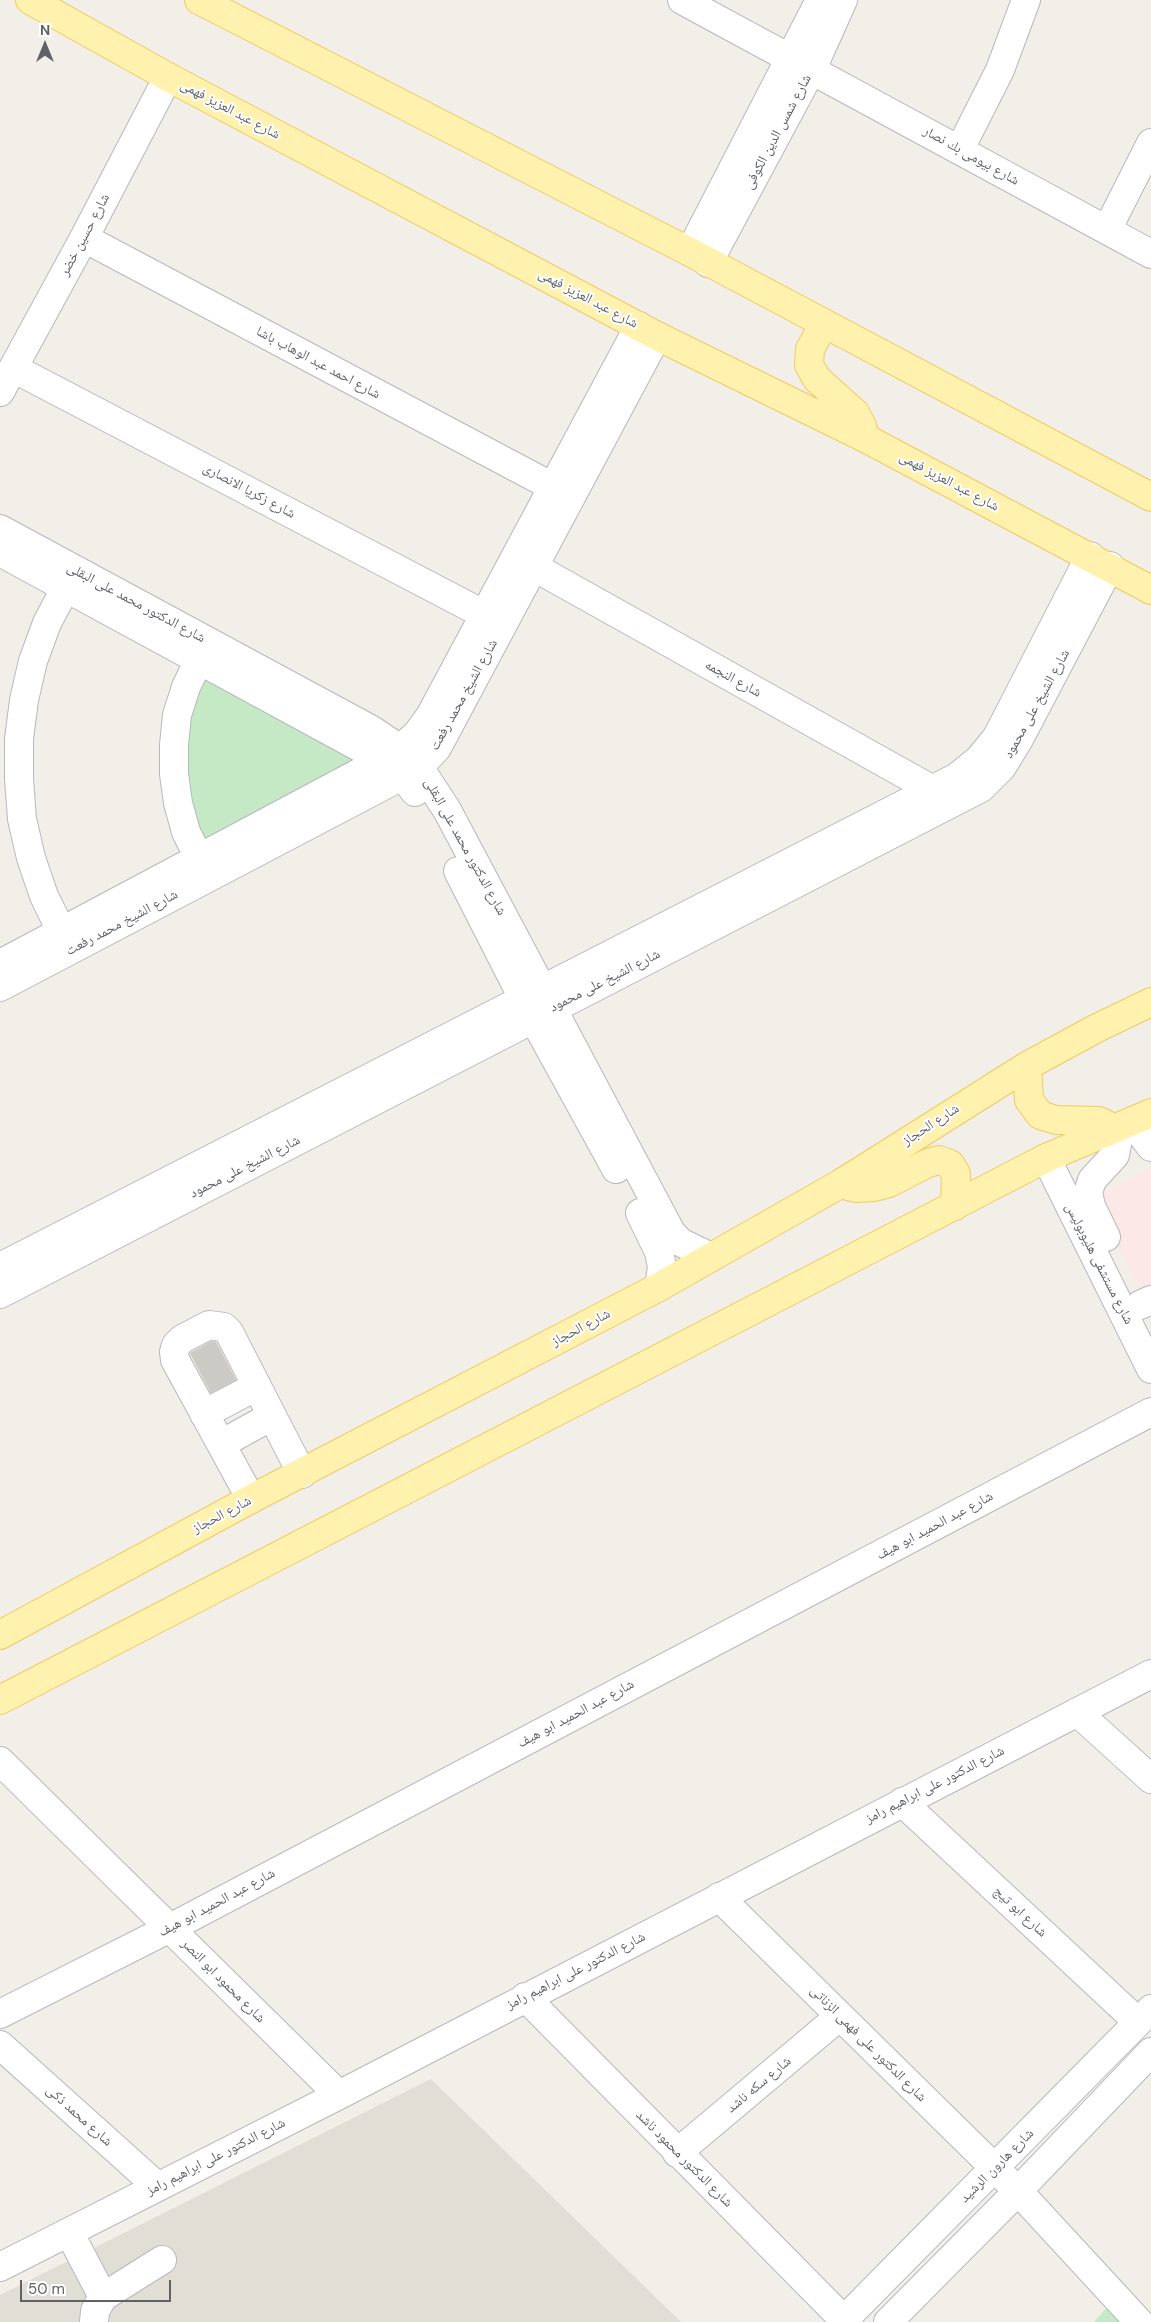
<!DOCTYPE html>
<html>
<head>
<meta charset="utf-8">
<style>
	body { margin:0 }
	#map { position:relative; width:1151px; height:2322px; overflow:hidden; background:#f1efe8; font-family:"DM Sans",sans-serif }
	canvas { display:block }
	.north { position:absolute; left:20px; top:20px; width:50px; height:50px; -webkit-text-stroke:4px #fff; paint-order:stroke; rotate:0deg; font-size:14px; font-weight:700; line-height:20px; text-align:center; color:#5f6368 }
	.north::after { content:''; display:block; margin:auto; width:18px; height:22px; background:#5f6368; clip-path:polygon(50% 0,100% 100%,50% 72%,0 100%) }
	.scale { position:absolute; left:20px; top:2280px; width:151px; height:22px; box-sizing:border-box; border:2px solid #5f6368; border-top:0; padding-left:6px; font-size:15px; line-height:18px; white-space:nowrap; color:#5f6368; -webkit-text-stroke:4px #fff; paint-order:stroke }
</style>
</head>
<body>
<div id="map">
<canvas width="1151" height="2322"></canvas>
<div class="north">N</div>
<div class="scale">50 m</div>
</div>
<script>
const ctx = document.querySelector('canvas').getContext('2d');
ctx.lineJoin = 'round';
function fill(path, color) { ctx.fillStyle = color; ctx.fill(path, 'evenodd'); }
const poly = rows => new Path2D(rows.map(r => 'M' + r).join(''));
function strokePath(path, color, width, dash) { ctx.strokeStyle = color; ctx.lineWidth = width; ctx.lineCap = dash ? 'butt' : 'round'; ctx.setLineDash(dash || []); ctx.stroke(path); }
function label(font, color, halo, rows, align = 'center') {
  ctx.font = font + ' "DM Sans","Noto Naskh Arabic",sans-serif'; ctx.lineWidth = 4; ctx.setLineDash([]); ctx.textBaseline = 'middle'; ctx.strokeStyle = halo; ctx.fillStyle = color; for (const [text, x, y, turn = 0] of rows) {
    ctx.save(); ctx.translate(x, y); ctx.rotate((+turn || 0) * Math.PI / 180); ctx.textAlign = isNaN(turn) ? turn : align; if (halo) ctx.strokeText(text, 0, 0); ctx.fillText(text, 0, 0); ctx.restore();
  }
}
fill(poly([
	[431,2079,681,2322,0,2322,0,2295]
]), '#e1ded6');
fill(poly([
	[1151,1168,1151,1311,1094,1198]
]), '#fce8e6');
fill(poly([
	[197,660,383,760,198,859,178,803],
	[1116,2297,1146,2322,1094,2322]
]), '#c5e8c5');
const building = poly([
	[212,1341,216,1342,236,1380,211,1393,190,1353,212,1341]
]);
fill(building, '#cccac5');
strokePath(building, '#d6d1c6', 1);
const minor = poly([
	[682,0,1151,254],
	[960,149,1000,70,1026,0],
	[1107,230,1151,143],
	[84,238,553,487],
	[690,252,820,0],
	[708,263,812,69,843,0],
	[13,368,485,615],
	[0,392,84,238,168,77],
	[0,529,372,730,400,749,419,767,447,810,671,1232,680,1242,711,1257],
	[0,552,383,760,403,776,415,792],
	[534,567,933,790],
	[206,645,186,687,177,715,174,745,174,774,178,803,186,832,207,874],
	[458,871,533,1018,616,1169],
	[69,947,44,896,31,858,22,819,19,779,19,739,24,700,33,661,47,623,74,572],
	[0,964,383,760,400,749,417,734,430,716,639,326],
	[0,987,419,767,437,748,657,336],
	[1132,1122,1151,1147],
	[1046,1158,1151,1369],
	[640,1213,659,1252,662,1267,659,1287],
	[1106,1237,1091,1206,1088,1193,1092,1180,1115,1155,1118,1139,1115,1129],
	[0,1267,957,777,979,759,997,737,1090,556],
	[0,1294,981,788,1002,767,1018,741,1110,566],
	[1140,1305,1151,1300],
	[204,1414,257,1386],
	[221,1444,272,1416],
	[251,1499,175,1360,174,1352,176,1345,182,1339,209,1325,224,1327,229,1332,302,1474],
	[1077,1712,1151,1779],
	[0,1761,339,2095],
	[902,1802,1138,2022],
	[719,1897,1018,2191,1139,2322],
	[525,1997,844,2320],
	[0,2014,170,1928,1151,1412],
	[0,2045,158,2187],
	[677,2153,840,2016],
	[69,2232,103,2297],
	[0,2267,339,2095,1151,1674],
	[94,2322,95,2311,103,2297,162,2260],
	[842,2322,1151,2009],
	[888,2322,1018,2191,1151,2052]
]);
const major = poly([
	[30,0,168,77,657,336,865,438,1151,590],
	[199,0,690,252,1151,497],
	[824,324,810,349,809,365,817,379,855,413,862,426,865,438],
	[1027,1066,1029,1100,1040,1115,1056,1120,1099,1121,1115,1129],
	[840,1184,856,1188,874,1187,889,1183,928,1163,939,1160,950,1164,956,1174,955,1206],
	[0,1635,251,1499,659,1287,840,1184,1027,1066,1097,1028,1151,1002],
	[0,1700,1046,1158,1151,1113]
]);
strokePath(minor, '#b5b8bc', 30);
strokePath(major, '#f2c960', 30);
strokePath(minor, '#fff', 28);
strokePath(major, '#fff2af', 28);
label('14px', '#5f6368', '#fff', [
	["شارع عبد العزيز فهمى",230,110,28],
	["شارع شمس الدين الكوفى",778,132,-62],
	["شارع بيومى بك نصار",971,156,29],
	["شارع حسين خضر",85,235,-62],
	["شارع عبد العزيز فهمى",588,299,28],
	["شارع احمد عبد الوهاب باشا",318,363,28],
	["شارع عبد العزيز فهمى",949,482,28],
	["شارع زكريا الانصارى",249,491,28],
	["شارع الدكتور محمد على البقلى",136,603,28],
	["شارع النجمه",733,679,29],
	["شارع الشيخ محمد رفعت",464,695,-61],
	["شارع الشيخ على محمود",1037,704,-61],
	["شارع الدكتور محمد على البقلى",465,847,61],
	["شارع الشيخ محمد رفعت",122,923,-28],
	["شارع الشيخ على محمود",605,981,-27],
	["شارع الحجاز",931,1125,-33],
	["شارع الشيخ على محمود",245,1167,-27],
	["شارع مستشفى هليوبوليس",1099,1264,63],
	["شارع الحجاز",581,1328,-28],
	["شارع الحجاز",222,1515,-28],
	["شارع عبد الحميد ابو هيف",935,1526,-28],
	["شارع عبد الحميد ابو هيف",576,1714,-28],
	["شارع الدكتور على ابراهيم رامز",935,1785,-27],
	["شارع عبد الحميد ابو هيف",217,1903,-28],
	["شارع ابو تيج",1020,1912,43],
	["شارع الدكتور على ابراهيم رامز",576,1971,-27],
	["شارع محمود ابو النصر",223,1981,45],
	["شارع الدكتور على فهمى الزناتى",868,2044,45],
	["شارع سكه ناشد",759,2085,-40],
	["شارع محمد ذكى",79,2116,42],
	["شارع الدكتور على ابراهيم رامز",216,2157,-27],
	["شارع الدكتور محمود ناشد",684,2159,45],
	["شارع هارون الرشيد",997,2166,-45]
]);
</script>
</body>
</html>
